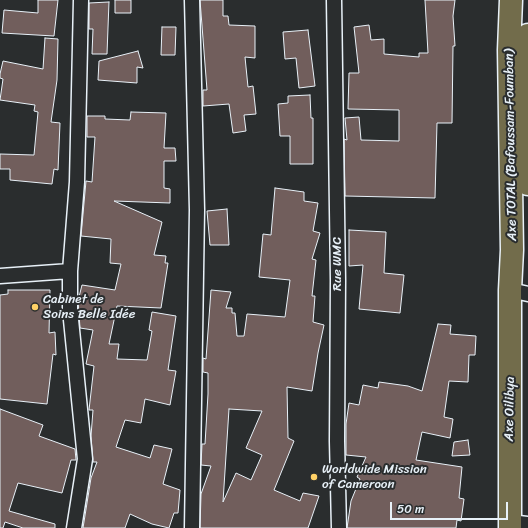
<!DOCTYPE html>
<html>
<head>
<meta charset="utf-8">
<style>
	body { margin:0 }
	#map { position:relative; width:528px; height:528px; overflow:hidden; background:#2a2d2e; font-family:Sriracha,sans-serif }
	canvas { display:block }
	.scale { position:absolute; left:390px; top:502px; width:118px; height:18px; box-sizing:border-box; border:2px solid #e8f1f8; border-top:0; padding-left:5px; font-size:12px; line-height:14px; white-space:nowrap; color:#e8f1f8; -webkit-text-stroke:3px #2a2d2e; paint-order:stroke }
</style>
</head>
<body>
<div id="map">
<canvas width="528" height="528"></canvas>
<div class="scale">50 m</div>
</div>
<script>
const ctx = document.querySelector('canvas').getContext('2d');
ctx.lineJoin = 'round';
function fill(path, color) { ctx.fillStyle = color; ctx.fill(path, 'evenodd'); }
const poly = rows => new Path2D(rows.map(r => 'M' + r).join(''));
function strokePath(path, color, width, dash) { ctx.strokeStyle = color; ctx.lineWidth = width; ctx.lineCap = dash ? 'butt' : 'round'; ctx.setLineDash(dash || []); ctx.stroke(path); }
function label(font, color, halo, rows, align = 'center') {
  ctx.font = font + ' Sriracha,sans-serif'; ctx.lineWidth = 4; ctx.setLineDash([]); ctx.textBaseline = 'middle'; ctx.strokeStyle = halo; ctx.fillStyle = color; for (const [text, x, y, turn = 0] of rows) {
    ctx.save(); ctx.translate(x, y); ctx.rotate((+turn || 0) * Math.PI / 180); ctx.textAlign = isNaN(turn) ? turn : align; if (halo) ctx.strokeText(text, 0, 0); ctx.fillText(text, 0, 0); ctx.restore();
  }
}
const building = poly([
	[38,0,58,0,54,36,2,33,4,10,38,13,38,0],
	[115,0,131,0,131,13,115,13,115,0],
	[200,0,223,0,223,16,228,16,229,25,255,26,255,58,245,57,248,87,253,86,256,114,244,115,246,131,233,133,229,104,203,106,203,90,207,90,200,0],
	[425,0,455,0,453,16,455,46,453,46,452,123,437,123,435,198,345,196,344,139,347,140,345,118,359,117,361,140,399,141,399,110,348,109,349,73,359,73,354,27,369,25,371,40,384,39,384,54,419,57,419,53,428,53,425,0],
	[109,2,107,54,92,54,93,29,89,29,89,3,109,2],
	[162,27,176,27,175,55,161,55,162,27],
	[308,30,315,86,299,88,296,58,285,59,283,32,308,30],
	[45,38,58,39,57,80,51,122,60,123,58,170,54,169,52,184,10,180,10,169,0,169,0,154,34,155,38,112,34,111,35,105,0,100,3,79,0,78,0,74,3,61,43,69,45,38],
	[138,51,143,68,137,67,137,83,98,80,99,61,138,51],
	[310,95,311,118,313,118,313,164,290,164,290,136,280,136,278,104,288,103,288,96,310,95],
	[131,112,166,113,164,148,175,148,176,161,164,161,164,188,170,189,170,203,114,201,162,222,154,255,166,256,165,263,168,263,161,308,117,306,109,344,119,344,117,359,147,360,152,331,149,330,152,312,176,316,168,370,176,371,170,405,145,399,141,423,125,420,116,447,150,458,154,445,172,449,163,484,180,490,178,513,174,513,169,528,152,524,130,514,125,528,83,528,91,478,97,462,93,462,91,436,93,410,89,410,94,366,86,364,93,330,80,328,78,301,82,285,115,290,121,264,110,263,111,239,81,236,86,181,92,182,95,137,87,137,87,116,105,116,105,119,130,120,131,112],
	[275,188,304,192,304,201,318,203,313,231,320,233,312,259,316,260,312,296,315,296,313,322,324,325,318,353,312,391,287,387,288,438,294,441,274,490,300,501,303,493,319,496,308,528,200,528,201,494,211,466,201,465,202,444,205,444,208,394,208,373,203,372,203,358,206,359,211,290,231,292,226,308,232,308,232,313,235,313,237,336,244,336,247,314,285,317,290,280,259,277,263,234,271,235,275,188],
	[229,409,262,411,246,448,262,455,251,480,236,473,223,502,229,409],
	[227,209,229,245,210,245,207,211,227,209],
	[349,230,386,232,384,273,404,275,400,313,359,309,363,265,349,266,349,230],
	[8,290,50,290,49,333,55,332,56,355,53,354,47,404,0,399,0,295,8,294,8,290],
	[438,324,451,325,450,334,476,336,475,355,469,355,468,382,449,381,444,417,453,419,450,438,422,432,416,460,462,467,459,498,464,499,461,521,457,520,456,528,347,528,351,501,360,479,357,477,366,457,346,455,346,424,349,403,359,405,363,385,378,388,379,382,408,386,422,391,438,324],
	[0,409,43,425,39,436,75,449,76,460,71,460,62,493,18,483,9,511,55,524,55,528,23,528,5,522,3,528,0,528,0,409],
	[468,440,470,455,452,456,454,442,468,440]
]);
fill(building, '#715e5c');
strokePath(building, '#e8f1f8', 1);
const minor = poly([
	[334,0,338,280,337,441,339,528],
	[0,276,70,271],
	[510,290,528,294],
	[510,522,528,524],
	[74,528,85,459,70,310,70,271,77,182,81,0],
	[192,528,197,210,192,0]
]);
const trunk = poly([
	[528,35,528,184],
	[510,528,510,290,512,250,509,50,511,0]
]);
strokePath(minor, '#e8f1f8', 17);
strokePath(trunk, '#e8f1f8', 25);
strokePath(minor, '#2a2d2e', 14);
strokePath(trunk, '#726c4b', 22);
for (const [x, y, r, color] of [
	[35,307,4,"#ffd166"],
	[314,477,4,"#ffd166"]
]) { const dot = new Path2D(); dot.arc(x, y, r, 0, 2 * Math.PI); ctx.fillStyle = color; ctx.fill(dot); strokePath(dot, '#2a2d2e', 1.5); }
label('13px', '#e8f1f8', '#2a2d2e', [
	["Axe TOTAL (Bafoussam-Foumban)",511,145,-91],
	["Rue WMC",338,264,-90],
	["Axe Oilibya",510,409,-89]
]);
label('13px', '#e8f1f8', '#2a2d2e', [
	["Cabinet de",43,300],
	["Soins Belle Idée",43,315],
	["Worldwide Mission",322,470],
	["of Cameroon",322,485]
], 'left');
</script>
</body>
</html>
